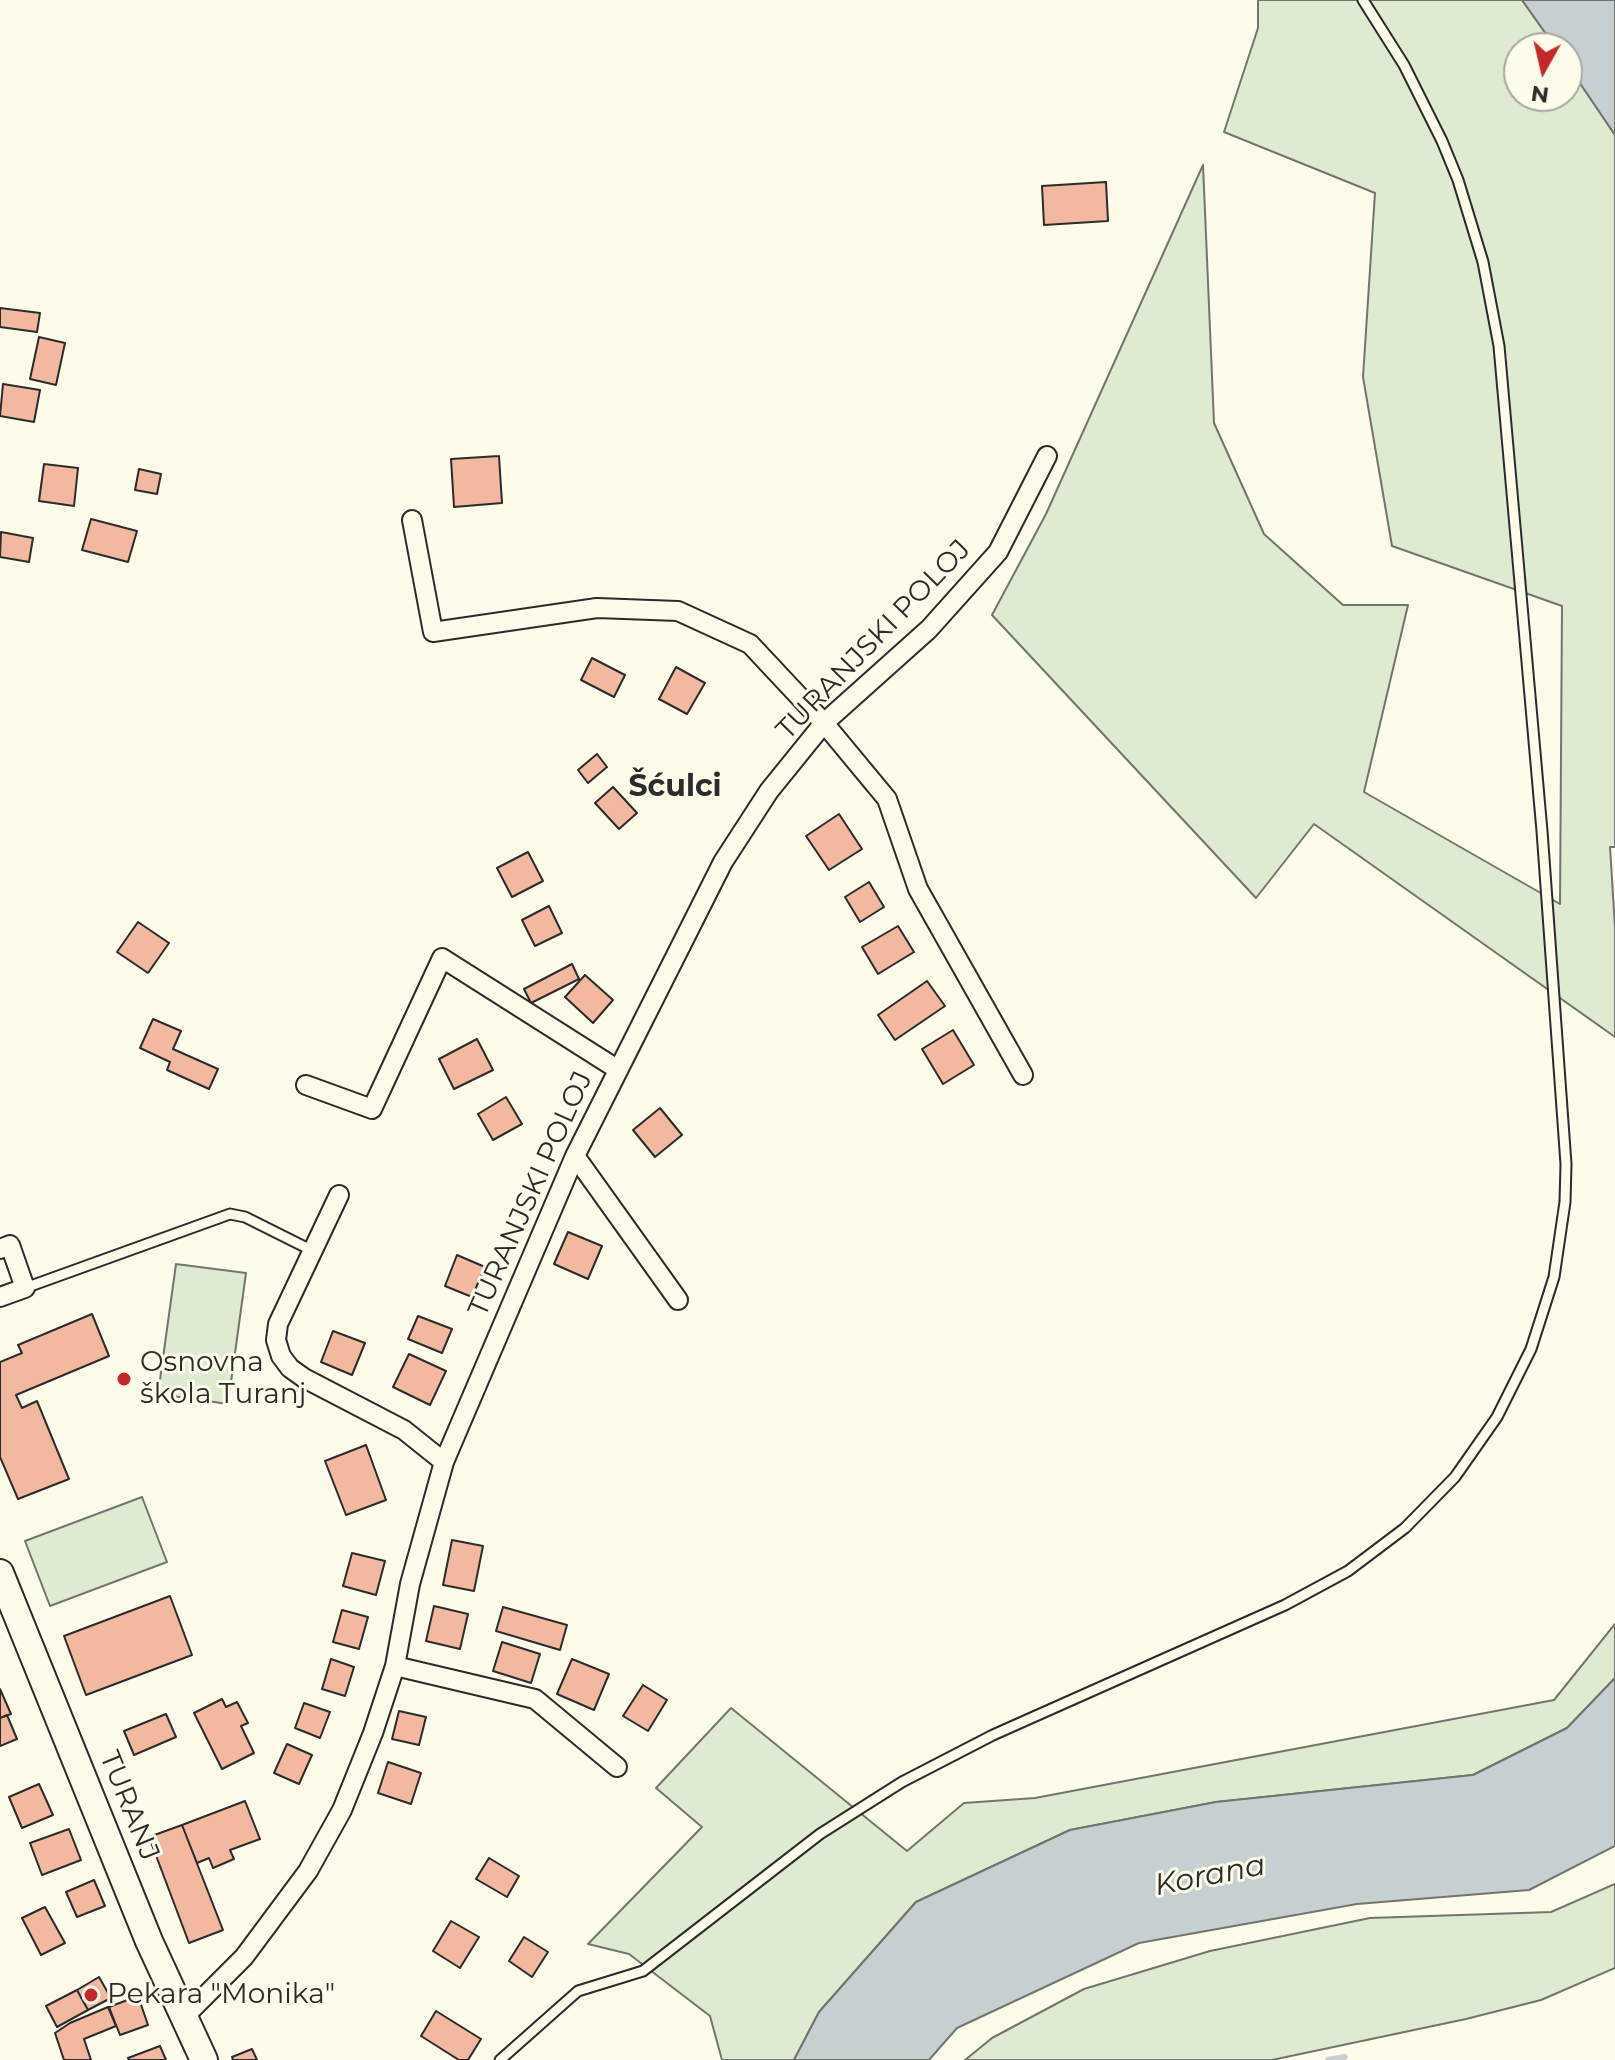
<!DOCTYPE html>
<html>
<head>
<meta charset="utf-8">
<style>
	body { margin:0 }
	#map { position:relative; width:1615px; height:2060px; overflow:hidden; background:#fdfbea; font-family:Montserrat,sans-serif }
	canvas { display:block }
	.north { position:absolute; left:1503px; top:32px; width:80px; height:80px; box-sizing:border-box; background:#fdfbea; border:2px solid #a9a89e; border-radius:50%; rotate:188deg; font-size:22px; font-weight:700; line-height:32px; text-align:center; color:#2b2b2b }
	.north::after { content:''; display:block; margin:auto; width:28px; height:36px; background:#c62828; clip-path:polygon(50% 0,100% 100%,50% 72%,0 100%) }
</style>
</head>
<body>
<div id="map">
<canvas width="1615" height="2060"></canvas>
<div class="north">N</div>
</div>
<script>
const ctx = document.querySelector('canvas').getContext('2d');
ctx.lineJoin = 'round';
function fill(path, color) { ctx.fillStyle = color; ctx.fill(path, 'evenodd'); }
const poly = rows => new Path2D(rows.map(r => 'M' + r).join(''));
function strokePath(path, color, width, dash) { ctx.strokeStyle = color; ctx.lineWidth = width; ctx.lineCap = dash ? 'butt' : 'round'; ctx.setLineDash(dash || []); ctx.stroke(path); }
function label(font, color, halo, rows, align = 'center') {
  ctx.font = font + ' Montserrat,sans-serif'; ctx.lineWidth = 6; ctx.setLineDash([]); ctx.textBaseline = 'middle'; ctx.strokeStyle = halo; ctx.fillStyle = color; for (const [text, x, y, turn = 0] of rows) {
    ctx.save(); ctx.translate(x, y); ctx.rotate((+turn || 0) * Math.PI / 180); ctx.textAlign = isNaN(turn) ? turn : align; if (halo) ctx.strokeText(text, 0, 0); ctx.fillText(text, 0, 0); ctx.restore();
  }
}
const green = poly([
	[1258,0,1522,0,1556,48,1519,48,1519,96,1567,96,1567,64,1615,135,1615,847,1610,847,1615,927,1615,1037,1314,824,1256,898,992,615,1046,514,1203,165,1214,423,1264,534,1343,605,1408,605,1364,792,1560,904,1562,606,1392,546,1363,377,1375,193,1224,132,1258,28,1258,0],
	[176,1264,246,1273,228,1404,158,1394,176,1264],
	[142,1497,167,1562,50,1606,25,1541,142,1497],
	[1615,1624,1615,1678,1567,1728,1473,1775,1216,1802,1070,1830,916,1902,819,2012,794,2060,722,2060,710,2016,629,1954,588,1944,702,1827,656,1788,731,1708,907,1851,964,1803,1035,1798,1554,1700,1615,1624],
	[1615,1884,1615,1968,1541,2000,1466,2019,1272,2060,965,2060,992,2038,1084,1989,1210,1951,1370,1918,1551,1912,1615,1884]
]);
fill(green, '#deebd1');
strokePath(green, '#74746e', 2);
const water = poly([
	[1522,0,1615,0,1615,135,1567,64,1567,48,1556,48,1522,0],
	[1615,1678,1615,1846,1529,1890,1357,1904,1139,1943,957,2028,929,2060,794,2060,819,2012,916,1902,1070,1830,1216,1802,1473,1775,1567,1728,1615,1678]
]);
fill(water, '#c7d0d0');
strokePath(water, '#74746e', 2);
strokePath(poly([
	[1328,2060,1345,2057]
]), '#c7d0d0', 6);
const building = poly([
	[1106,182,1108,221,1044,225,1042,186,1106,182],
	[0,308,40,313,37,332,0,327,0,308],
	[39,337,65,343,56,385,30,379,39,337],
	[3,384,40,390,34,422,0,416,3,384],
	[499,456,502,503,454,507,451,459,499,456],
	[44,464,78,468,74,506,39,501,44,464],
	[139,469,161,474,157,494,135,490,139,469],
	[91,519,137,531,128,562,82,550,91,519],
	[1,532,33,538,29,562,0,557,1,532],
	[592,658,625,675,614,697,581,680,592,658],
	[676,667,705,683,687,714,659,699,676,667],
	[597,754,607,767,588,783,578,770,597,754],
	[613,787,637,813,619,829,595,803,613,787],
	[839,814,862,849,829,870,806,836,839,814],
	[528,852,543,881,512,897,497,868,528,852],
	[869,882,884,907,860,922,845,897,869,882],
	[549,906,562,933,535,946,522,920,549,906],
	[138,922,169,943,148,973,117,952,138,922],
	[898,926,914,952,878,974,862,947,898,926],
	[572,964,579,979,531,1003,524,989,572,964],
	[585,975,613,1000,593,1023,565,997,585,975],
	[927,981,945,1006,895,1040,878,1015,927,981],
	[153,1019,181,1031,173,1049,218,1069,209,1089,167,1070,170,1062,140,1048,153,1019],
	[953,1030,974,1065,943,1084,922,1049,953,1030],
	[477,1039,493,1070,454,1089,439,1059,477,1039],
	[506,1097,522,1124,493,1140,478,1114,506,1097],
	[660,1108,682,1135,655,1157,633,1130,660,1108],
	[568,1232,602,1246,588,1279,554,1264,568,1232],
	[457,1255,485,1267,472,1297,445,1286,457,1255],
	[92,1314,109,1356,16,1395,22,1408,37,1401,69,1479,18,1499,0,1457,0,1362,22,1353,18,1345,92,1314],
	[418,1316,452,1329,442,1353,408,1339,418,1316],
	[333,1331,365,1343,352,1375,321,1362,333,1331],
	[409,1354,446,1371,430,1405,393,1387,409,1354],
	[366,1445,386,1500,346,1515,325,1461,366,1445],
	[452,1540,483,1546,474,1591,443,1585,452,1540],
	[352,1553,385,1561,376,1595,343,1586,352,1553],
	[170,1596,192,1655,86,1695,64,1636,170,1596],
	[434,1606,468,1614,460,1649,426,1641,434,1606],
	[503,1607,567,1625,560,1650,496,1631,503,1607],
	[342,1610,368,1617,359,1649,333,1642,342,1610],
	[502,1642,540,1654,531,1683,493,1671,502,1642],
	[331,1659,354,1667,345,1696,322,1689,331,1659],
	[572,1659,609,1674,594,1710,557,1694,572,1659],
	[643,1685,667,1700,648,1731,623,1716,643,1685],
	[0,1689,11,1714,0,1718,0,1689],
	[222,1699,226,1707,237,1702,248,1723,241,1726,254,1753,222,1769,194,1713,222,1699],
	[304,1703,330,1712,320,1738,295,1728,304,1703],
	[399,1711,426,1717,419,1745,392,1739,399,1711],
	[166,1714,176,1737,134,1755,124,1731,166,1714],
	[7,1715,17,1739,0,1746,0,1718,7,1715],
	[287,1744,312,1755,299,1784,274,1773,287,1744],
	[388,1762,421,1773,411,1804,378,1793,388,1762],
	[39,1784,53,1815,22,1828,9,1797,39,1784],
	[245,1801,260,1839,230,1850,234,1859,213,1868,209,1858,197,1863,182,1825,245,1801],
	[182,1825,223,1930,189,1943,149,1837,182,1825],
	[69,1829,81,1860,42,1875,30,1843,69,1829],
	[489,1858,519,1876,507,1897,476,1879,489,1858],
	[94,1880,105,1906,77,1917,66,1892,94,1880],
	[45,1907,65,1943,41,1955,22,1918,45,1907],
	[451,1921,479,1937,460,1968,433,1951,451,1921],
	[524,1937,548,1952,532,1977,509,1961,524,1937],
	[99,1977,111,1998,88,2010,77,1990,99,1977],
	[77,1990,88,2010,57,2027,46,2006,77,1990],
	[138,1996,148,2025,120,2035,109,2007,138,1996],
	[108,2007,116,2026,84,2039,91,2060,64,2060,55,2033,70,2023,108,2007],
	[436,2011,481,2039,468,2060,459,2060,421,2036,436,2011],
	[160,2046,166,2060,129,2060,128,2058,160,2046],
	[252,2049,257,2060,233,2060,232,2057,252,2049]
]);
fill(building, '#f2b8a0');
strokePath(building, '#2b2b2b', 2);
const service = poly([
	[25,1288,230,1214,245,1217,311,1250],
	[500,2060,578,1991,643,1971,820,1834,902,1782,993,1735,1285,1605,1348,1571,1405,1528,1455,1477,1497,1417,1531,1349,1554,1277,1565,1202,1566,1164,1542,831,1499,346,1483,262,1458,180,1442,141,1404,65,1363,0]
]);
const minor = poly([
	[412,520,433,632,597,608,678,611,750,644,824,723,887,799,918,889,1023,1075],
	[306,1085,372,1109,442,958,617,1069],
	[575,1156,678,1300],
	[339,1195,278,1324,276,1340,281,1356,290,1368,304,1378,404,1430,444,1462],
	[0,1249,10,1245,25,1288,0,1297],
	[395,1666,535,1699,617,1767],
	[184,2017,244,1957,308,1871,342,1810,373,1733,395,1666,410,1584,444,1462,575,1156,723,862,769,791,824,723,929,629,998,552,1047,456]
]);
const secondary = poly([
	[0,1573,149,1941,204,2060]
]);
strokePath(service, '#2b2b2b', 13);
strokePath(minor, '#2b2b2b', 22);
strokePath(secondary, '#2b2b2b', 30);
strokePath(service, '#fdfbea', 9);
strokePath(minor, '#fdfbea', 18);
strokePath(secondary, '#fdfbea', 26);
for (const [x, y, r, color] of [
	[124,1379,8,"#c62828"],
	[91,1995,8,"#c62828"]
]) { const dot = new Path2D(); dot.arc(x, y, r, 0, 2 * Math.PI); ctx.fillStyle = color; ctx.fill(dot); strokePath(dot, '#fdfbea', 3); }
label('28px', '#2b2b2b', '#fdfbea', [
	["TURANJSKI POLOJ",874,640,-46],
	["TURANJSKI POLOJ",531,1194,-66],
	["TURANJ",129,1806,68]
]);
label('28px', '#2b2b2b', '#fdfbea', [
	["Osnovna",140,1363],
	["škola Turanj",140,1395],
	["Pekara \"Monika\"",107,1995]
], 'left');
label('bold 30px', '#2b2b2b', '#fdfbea', [
	["Šćulci",675,787]
]);
label('italic 30px', '#2b2b2b', '#fdfbea', [
	["Korana",1210,1876,-11]
]);
</script>
</body>
</html>
